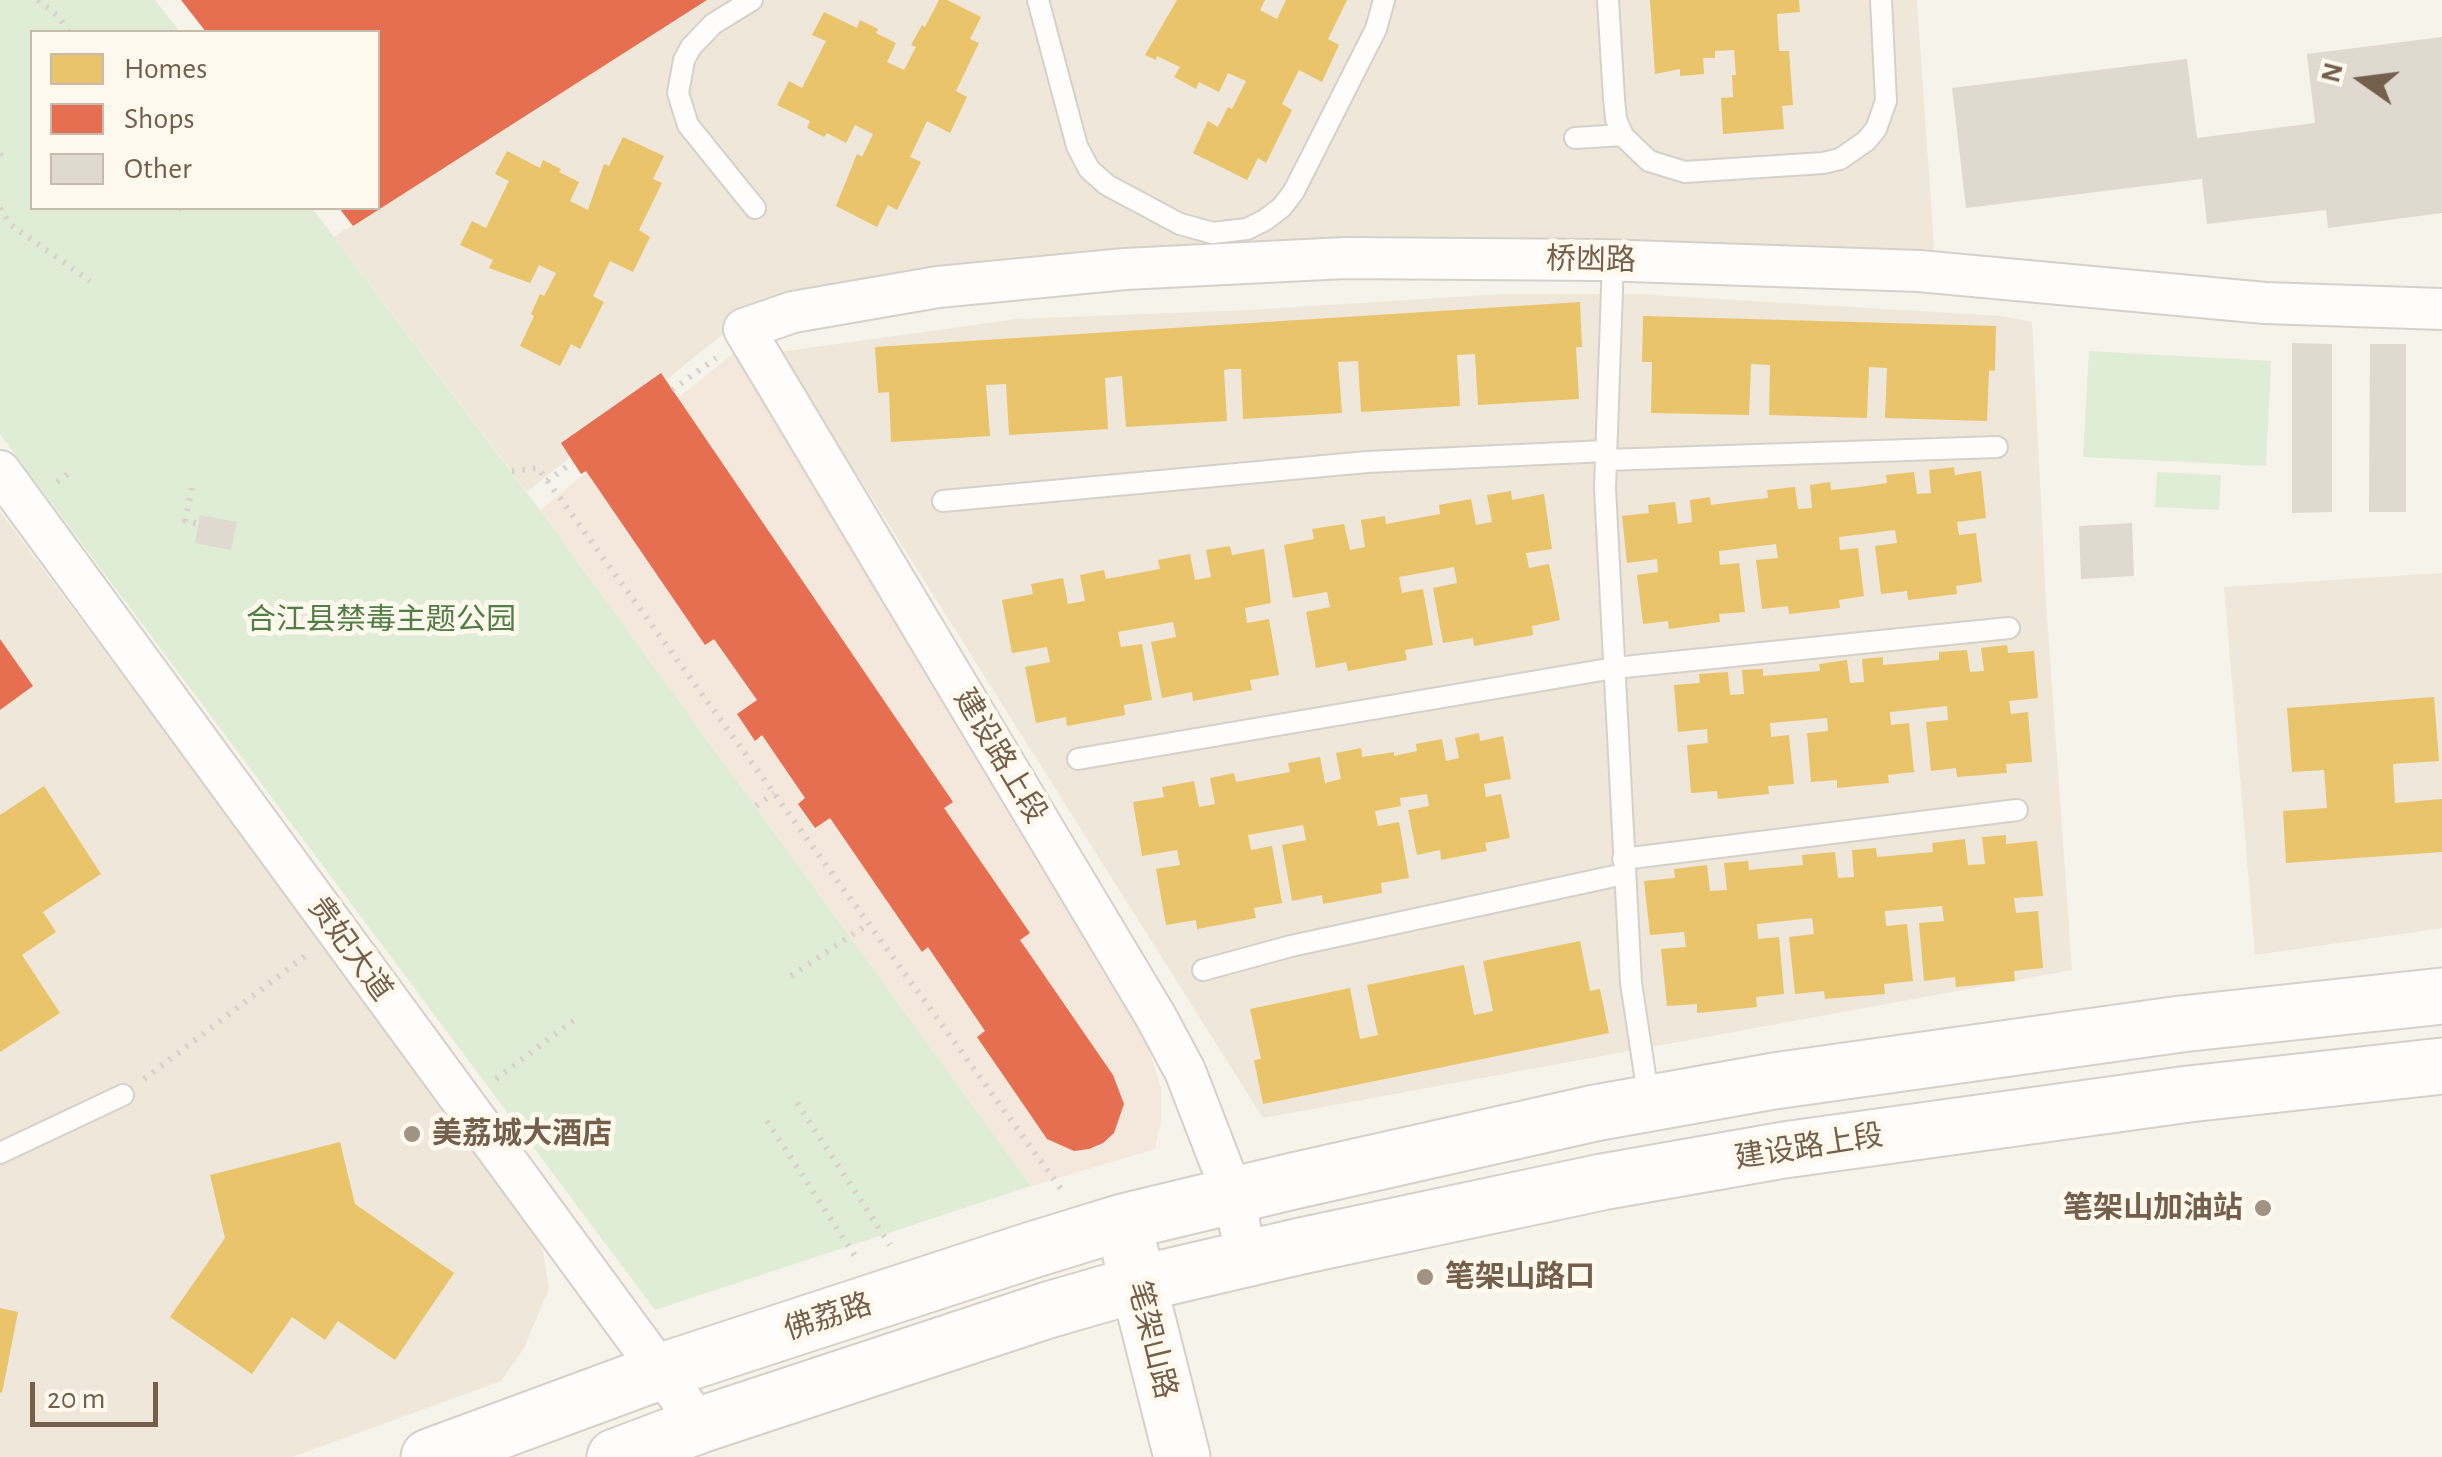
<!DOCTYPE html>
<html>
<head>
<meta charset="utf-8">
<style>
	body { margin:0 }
	#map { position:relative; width:2442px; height:1457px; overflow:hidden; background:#f6f3eb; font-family:"Alegreya Sans",sans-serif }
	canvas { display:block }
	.legend { position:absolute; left:30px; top:30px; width:350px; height:180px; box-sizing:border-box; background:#fef9ec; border:2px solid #c6bbac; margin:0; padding:12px 18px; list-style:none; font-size:30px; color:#735f4c }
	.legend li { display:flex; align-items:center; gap:20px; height:50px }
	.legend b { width:50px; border:2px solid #c6bbac }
	.north { position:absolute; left:2312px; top:30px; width:100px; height:100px; -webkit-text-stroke:8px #fef9ec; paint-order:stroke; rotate:284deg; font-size:28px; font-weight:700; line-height:40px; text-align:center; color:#735f4c }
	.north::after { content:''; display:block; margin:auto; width:35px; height:45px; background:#735f4c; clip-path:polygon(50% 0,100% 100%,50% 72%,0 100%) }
	.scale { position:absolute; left:30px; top:1382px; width:128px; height:45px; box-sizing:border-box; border:5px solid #735f4c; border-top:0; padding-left:12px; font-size:30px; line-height:35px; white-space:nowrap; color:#735f4c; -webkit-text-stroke:8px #fef9ec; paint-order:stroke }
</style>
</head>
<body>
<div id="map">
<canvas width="2442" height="1457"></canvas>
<ul class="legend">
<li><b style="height:28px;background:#e9c46a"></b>Homes</li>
<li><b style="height:28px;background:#e76f51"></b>Shops</li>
<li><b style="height:28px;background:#e0d9d0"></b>Other</li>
</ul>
<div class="north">N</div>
<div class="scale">20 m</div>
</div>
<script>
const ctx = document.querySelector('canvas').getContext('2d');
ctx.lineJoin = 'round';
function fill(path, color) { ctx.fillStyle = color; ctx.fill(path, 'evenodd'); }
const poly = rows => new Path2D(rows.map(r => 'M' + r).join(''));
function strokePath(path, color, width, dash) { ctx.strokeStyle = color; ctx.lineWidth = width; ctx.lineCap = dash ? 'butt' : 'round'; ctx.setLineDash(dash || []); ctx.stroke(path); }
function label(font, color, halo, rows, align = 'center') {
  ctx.font = font + ' "Alegreya Sans","Noto Sans SC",sans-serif'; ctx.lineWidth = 10; ctx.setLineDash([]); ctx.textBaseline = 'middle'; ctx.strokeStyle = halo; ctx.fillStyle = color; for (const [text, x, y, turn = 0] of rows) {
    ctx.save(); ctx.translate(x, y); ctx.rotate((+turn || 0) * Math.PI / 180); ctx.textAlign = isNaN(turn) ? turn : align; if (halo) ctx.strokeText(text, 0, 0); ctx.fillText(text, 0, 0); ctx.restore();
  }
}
fill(poly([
	[707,0,1917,0,1936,277,1318,272,748,314,527,492,334,237],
	[1503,294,1636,294,2001,316,2032,322,2046,602,2072,970,1263,1118,780,352,1017,319,1249,310],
	[0,511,527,1220,543,1251,549,1289,524,1348,501,1381,292,1457,0,1457],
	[2442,573,2442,928,2255,955,2224,587]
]), '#efe7d9');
fill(poly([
	[735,352,1147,1042,1161,1089,1161,1120,1155,1149,1031,1186,540,510]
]), '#f4e7dc');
fill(poly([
	[0,0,155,0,180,32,32,32,32,208,312,208,540,510,1031,1186,655,1310,0,434],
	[2089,351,2271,361,2266,466,2083,457],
	[2157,472,2221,475,2219,510,2155,507]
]), '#e0edd6');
fill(poly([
	[939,0,947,0,981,17,970,39,979,43,956,91,967,97,950,133,927,121,910,157,921,162,897,210,888,205,877,227,836,206,857,154,862,157,873,134,855,125,846,143,827,133,824,137,807,128,810,121,777,105,789,81,802,88,826,41,812,35,824,12,857,28,860,20,878,29,876,33,896,43,887,62,904,70,916,47,911,45,922,25,925,27],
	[1177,0,1265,0,1260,10,1277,19,1286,0,1347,0,1328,39,1339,45,1322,82,1299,70,1282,104,1292,110,1266,163,1258,158,1247,180,1193,153,1208,121,1218,127,1228,107,1232,109,1246,81,1228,73,1219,92,1199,82,1196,89,1174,77,1180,67,1157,56,1156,60,1145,55],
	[1650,0,1799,0,1800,12,1777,14,1779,51,1789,51,1793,105,1782,106,1784,129,1723,134,1721,98,1733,97,1732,75,1736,75,1734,50,1715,51,1715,58,1703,58,1704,74,1680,76,1680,69,1655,74],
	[623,137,664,156,653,179,662,183,639,230,650,237,633,272,610,261,593,296,604,302,580,349,571,344,560,366,520,346,534,316,531,314,540,294,544,296,556,273,539,265,530,283,489,268,493,260,460,245,472,221,486,228,509,181,495,174,507,151,540,168,543,160,561,169,559,172,579,182,570,201,588,210,604,164,609,166],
	[1580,302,1582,347,1576,347,1579,399,1478,405,1475,354,1457,355,1460,406,1361,412,1358,361,1338,362,1342,413,1243,419,1241,369,1230,369,1224,370,1227,421,1126,427,1122,376,1105,378,1108,429,1009,435,1006,384,986,385,990,436,891,442,889,392,878,393,875,347],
	[1643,316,1996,326,1995,371,1989,370,1987,421,1885,418,1887,368,1869,367,1867,418,1769,415,1770,365,1751,364,1749,415,1651,413,1652,362,1642,362],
	[1954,467,1955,475,1981,471,1986,518,1957,522,1959,535,1976,533,1982,582,1956,586,1957,594,1908,600,1907,591,1881,594,1875,546,1897,543,1895,530,1839,537,1840,550,1858,548,1864,596,1839,600,1840,608,1789,614,1788,606,1762,609,1756,560,1778,558,1776,544,1719,551,1720,565,1739,563,1745,612,1719,614,1720,622,1669,629,1668,621,1643,624,1637,575,1658,572,1657,559,1627,563,1622,516,1649,513,1648,505,1675,502,1678,524,1692,522,1690,500,1710,497,1711,505,1741,501,1768,498,1767,490,1795,487,1798,509,1812,508,1810,485,1830,482,1831,490,1860,487,1887,483,1886,475,1914,472,1917,494,1931,493,1929,470],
	[1511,491,1512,500,1544,494,1552,549,1526,553,1529,568,1549,564,1560,620,1532,626,1533,635,1474,646,1473,638,1443,643,1433,588,1457,583,1454,567,1399,577,1402,593,1423,589,1433,645,1405,650,1407,660,1348,671,1346,662,1316,668,1306,612,1330,607,1327,592,1293,598,1284,545,1314,539,1312,529,1344,524,1350,550,1365,547,1361,520,1385,516,1386,524,1440,514,1439,505,1471,499,1476,525,1492,522,1487,495],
	[1230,546,1232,555,1264,549,1271,603,1245,608,1247,623,1269,619,1279,675,1250,680,1252,690,1193,701,1192,692,1162,698,1151,642,1176,637,1173,622,1118,632,1121,647,1142,644,1152,700,1124,705,1125,715,1067,726,1066,717,1036,723,1025,667,1050,662,1047,647,1012,653,1002,600,1033,594,1031,584,1063,578,1068,604,1085,601,1080,575,1104,570,1106,579,1160,569,1158,560,1190,554,1195,580,1211,577,1206,550],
	[2007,645,2008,653,2034,651,2038,698,2009,701,2011,714,2028,712,2032,762,2006,764,2007,773,1957,777,1956,768,1931,771,1926,722,1948,720,1947,706,1890,712,1891,725,1909,723,1914,772,1888,775,1889,783,1837,788,1837,780,1811,782,1807,733,1828,731,1827,718,1770,723,1771,737,1789,735,1794,784,1768,786,1769,794,1718,799,1717,791,1691,793,1687,745,1708,743,1707,729,1678,732,1674,685,1700,683,1699,674,1728,672,1730,695,1744,694,1742,670,1763,669,1763,676,1820,671,1819,664,1847,660,1850,683,1864,682,1862,659,1883,657,1883,665,1939,660,1939,652,1967,650,1970,672,1984,671,1981,648],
	[2434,697,2439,761,2393,764,2395,803,2442,799,2442,852,2286,863,2283,811,2327,808,2324,770,2292,772,2287,708],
	[1479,733,1480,741,1503,736,1511,779,1484,784,1486,797,1501,794,1510,838,1485,843,1487,851,1441,860,1440,850,1417,855,1408,810,1429,806,1427,794,1400,798,1401,806,1375,811,1378,826,1399,822,1409,878,1381,883,1382,893,1323,904,1322,895,1292,901,1282,845,1306,840,1303,825,1248,835,1251,850,1272,846,1282,903,1254,908,1256,918,1197,929,1196,920,1166,925,1156,869,1180,865,1177,850,1142,856,1133,802,1164,797,1162,787,1194,781,1199,807,1215,804,1210,778,1234,773,1236,782,1290,772,1288,763,1320,757,1325,783,1341,779,1336,753,1361,748,1362,757,1394,752,1394,756,1417,751,1416,744,1442,739,1446,761,1459,758,1455,738],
	[44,786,101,874,43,912,56,932,22,955,60,1013,0,1052,0,815],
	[2006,835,2006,844,2037,841,2043,896,2014,898,2016,913,2038,911,2043,968,2014,971,2015,981,1956,987,1955,977,1924,981,1919,923,1944,921,1942,906,1885,911,1886,926,1907,924,1913,981,1884,984,1885,994,1825,999,1824,991,1795,994,1789,937,1814,934,1812,918,1757,924,1758,939,1779,937,1784,994,1756,997,1757,1007,1697,1013,1697,1004,1667,1006,1661,949,1686,947,1684,932,1650,935,1644,881,1675,878,1674,869,1707,865,1710,891,1727,890,1724,863,1748,861,1749,870,1803,865,1802,855,1835,852,1838,878,1854,877,1852,850,1876,848,1877,857,1933,852,1932,843,1965,839,1968,865,1985,864,1982,837],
	[1580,941,1590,991,1600,989,1609,1033,1263,1104,1254,1060,1261,1059,1250,1009,1350,988,1360,1039,1378,1035,1367,985,1464,965,1474,1015,1493,1011,1483,961],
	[340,1142,355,1204,454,1273,395,1360,338,1321,325,1340,292,1317,252,1374,170,1317,225,1238,210,1175],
	[0,1308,18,1312,2,1393,0,1392]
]), '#e9c46a');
fill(poly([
	[181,0,707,0,353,226,339,208,378,208,378,32,206,32],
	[661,373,953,802,944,808,1030,933,1020,940,1113,1075,1124,1104,1114,1133,1103,1143,1089,1149,1074,1151,1047,1139,977,1037,985,1031,928,947,922,952,830,818,815,828,798,804,805,798,762,735,755,741,737,714,757,700,714,639,705,645,586,471,581,474,561,443],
	[0,639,33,686,0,710]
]), '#e76f51');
fill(poly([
	[2442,37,2442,213,2328,228,2326,210,2207,224,2202,179,1966,208,1952,88,2187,59,2197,138,2315,123,2307,54],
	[2292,343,2332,344,2332,512,2292,513],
	[2370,344,2406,344,2406,512,2369,512],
	[200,515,237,522,231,550,195,543],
	[2132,523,2134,576,2081,579,2079,526]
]), '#e0d9d0');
const service = poly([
	[752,0,713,24,691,47,684,60,678,93,688,125,755,208],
	[1038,0,1077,146,1089,169,1107,185,1180,224,1213,233,1247,229,1265,220,1282,207,1294,191,1376,29,1384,0],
	[1608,0,1614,99,1616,119,1623,136,1649,161,1685,172,1823,163,1840,159,1866,141,1876,129,1886,101,1881,0],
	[1575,138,1623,135],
	[1613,260,1605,488,1631,983,1649,1101],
	[1606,460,1997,447],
	[943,501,1367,462,1606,451],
	[1078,759,1614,668,2009,628],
	[1623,859,2017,810],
	[1203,970,1291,946,1624,874],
	[0,1153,123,1095]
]);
const minor = poly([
	[0,471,700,1425],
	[1247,1258,1233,1195,1185,1071,1156,1017,744,329,793,312,938,287,1125,269,1345,258,1601,260,1919,271,2265,303,2442,309]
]);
const secondary = poly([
	[1130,1251,1182,1457],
	[429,1457,659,1372,1032,1250,1123,1222,1289,1182,1595,1113,1774,1081,2181,1024,2442,996],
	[615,1457,700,1425,1048,1310,1138,1284,1301,1246,1602,1182,1784,1150,2189,1094,2442,1066]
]);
strokePath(service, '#d5d0c9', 24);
strokePath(minor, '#d5d0c9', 44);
strokePath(secondary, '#d6d0c9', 59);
strokePath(poly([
	[38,0,59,17,68,32],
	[0,154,3,158],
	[0,208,11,225,90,281],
	[180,208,182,209],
	[672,390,716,358],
	[512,471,538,468,1061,1189],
	[547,481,573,462],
	[57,482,72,471],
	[192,488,185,521,199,524],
	[756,806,774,793],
	[791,976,868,924],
	[144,1079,305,956],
	[496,1079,575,1019],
	[797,1103,890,1245],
	[767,1121,855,1256]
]), '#d8d1cb', 6, [2.5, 8]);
strokePath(service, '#fefdfc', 20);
strokePath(minor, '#fefdfc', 40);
strokePath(secondary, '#fefdfc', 55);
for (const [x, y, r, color] of [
	[412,1134,10,"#a19384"],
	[2263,1208,10,"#a19384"],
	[1425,1277,10,"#a19384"]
]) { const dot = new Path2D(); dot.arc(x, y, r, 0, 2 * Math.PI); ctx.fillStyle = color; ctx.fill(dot); strokePath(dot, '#fef9ec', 4); }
label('30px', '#735f4c', '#fef9ec', [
	["桥凼路",1591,260,1],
	["建设路上段",1000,756,59],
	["贵妃大道",350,949,54],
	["建设路上段",1809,1147,-9],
	["佛荔路",828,1317,-18],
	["笔架山路",1152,1340,76]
]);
label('30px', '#517d48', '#fef9ec', [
	["合江县禁毒主题公园",381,620]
]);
label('bold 30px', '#735f4c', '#fef9ec', [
	["美荔城大酒店",432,1134],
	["笔架山加油站",2243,1208,"right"],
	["笔架山路口",1445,1277]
], 'left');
</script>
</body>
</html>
